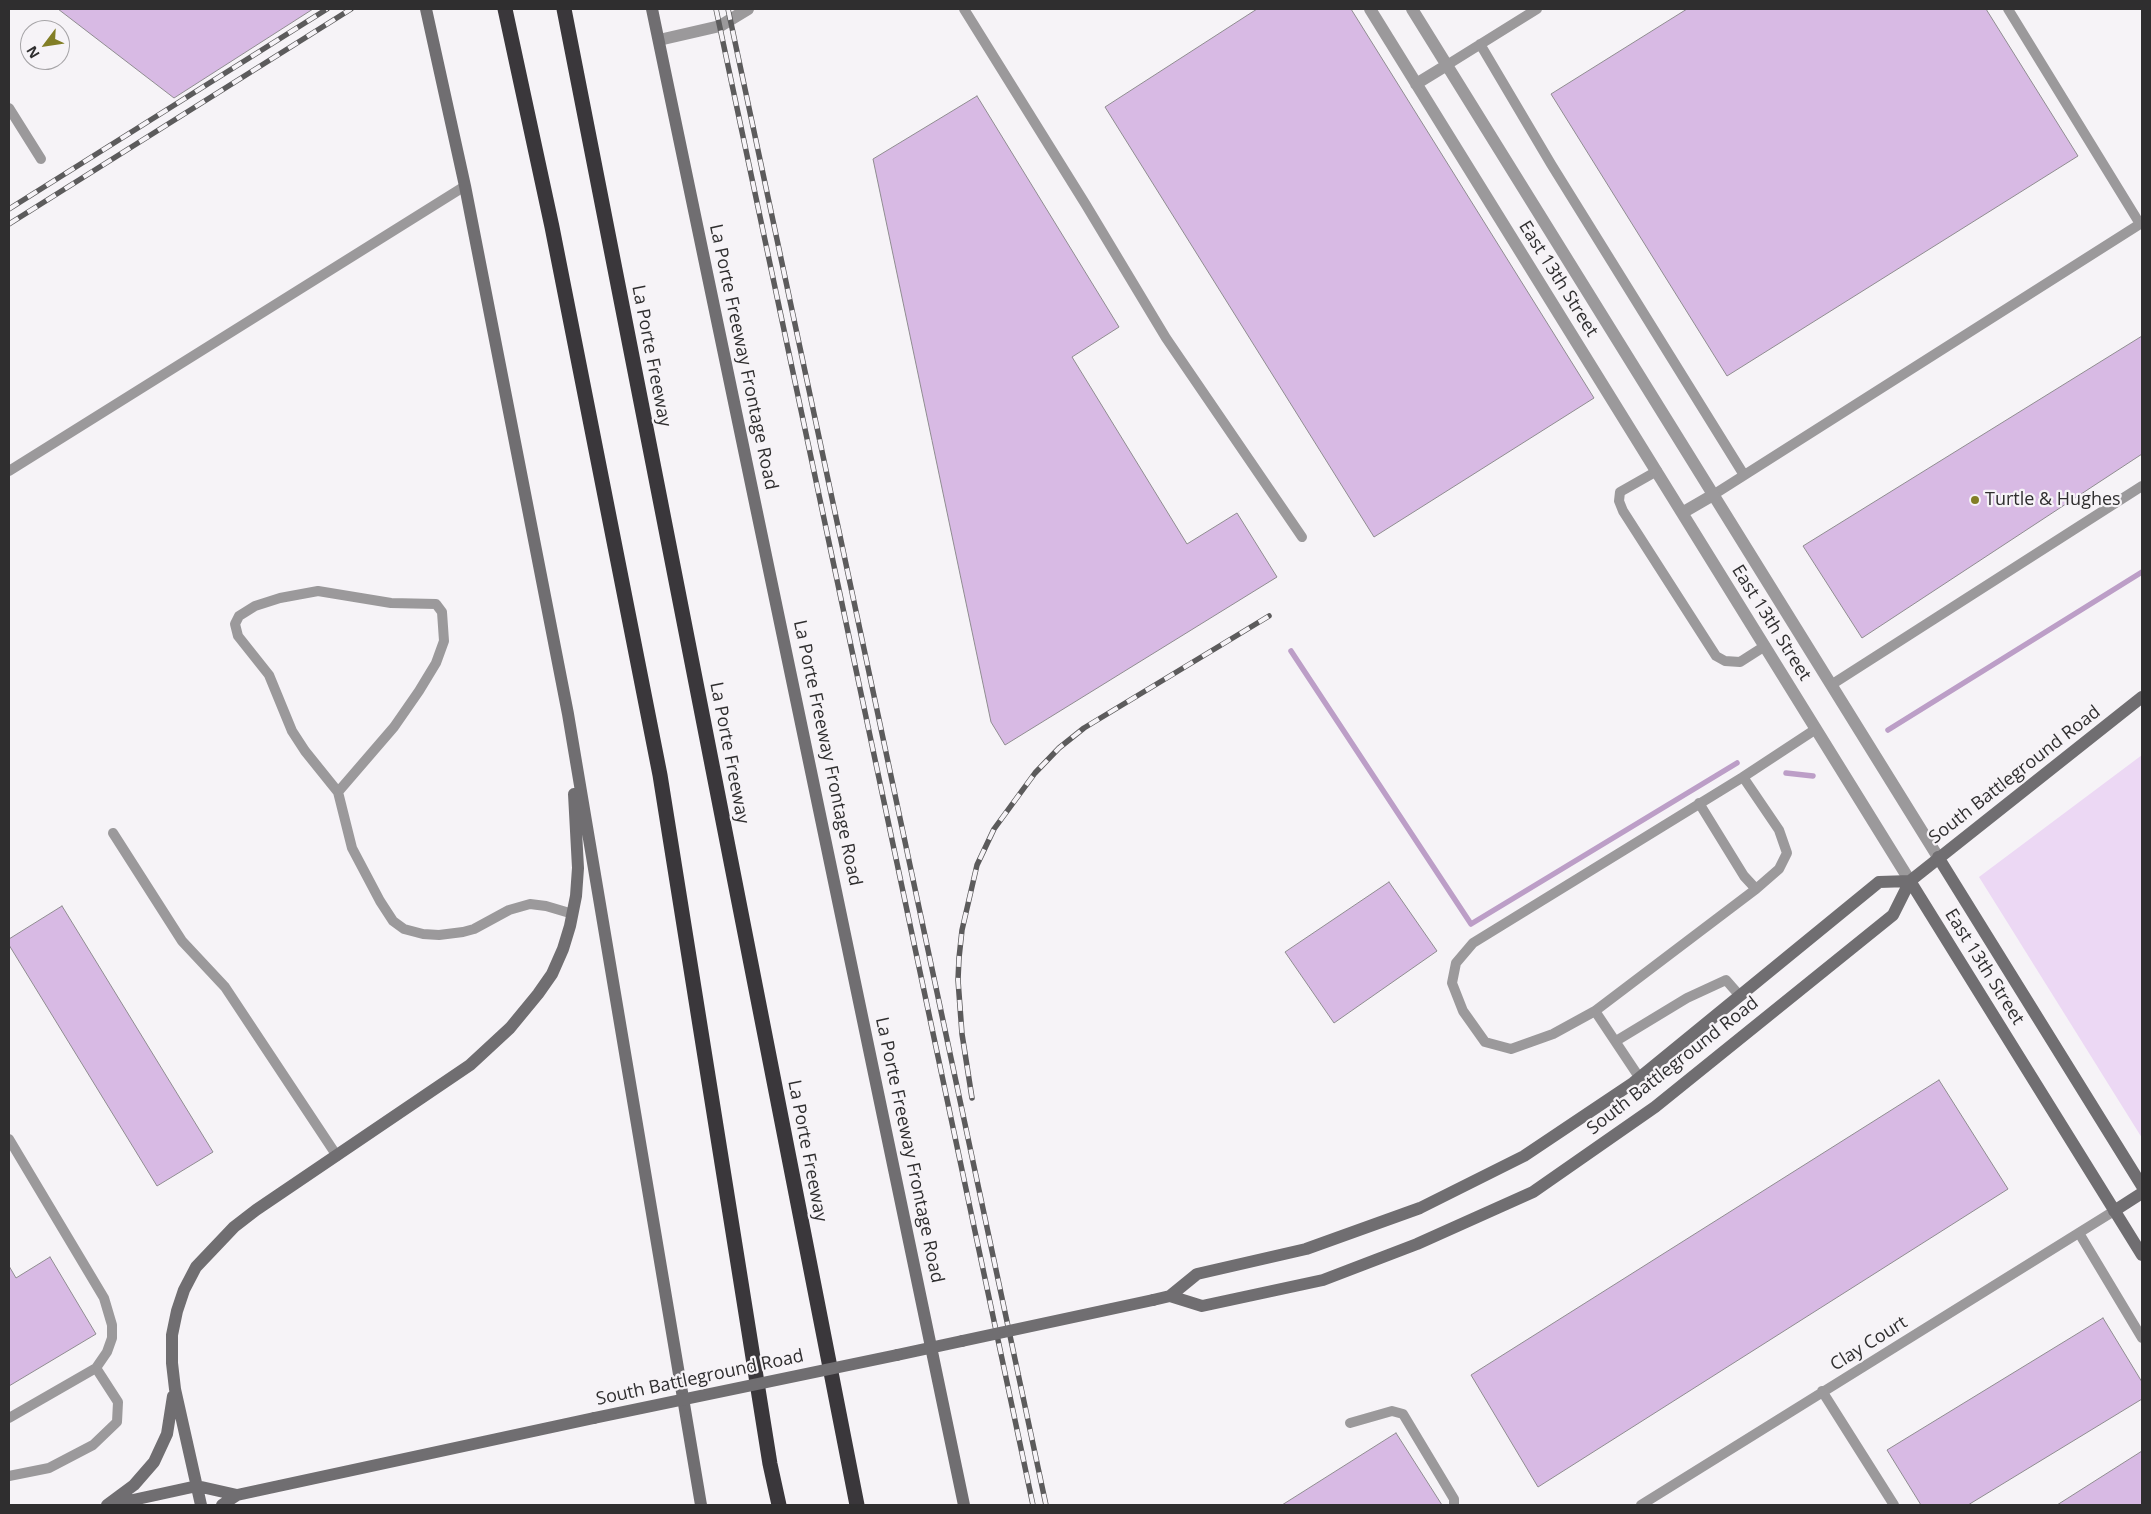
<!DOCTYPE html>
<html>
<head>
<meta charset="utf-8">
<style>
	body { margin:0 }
	#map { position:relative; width:2151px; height:1514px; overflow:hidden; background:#f6f3f7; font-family:"Open Sans",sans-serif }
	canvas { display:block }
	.frame { position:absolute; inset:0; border:10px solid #2f2e2f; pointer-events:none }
	.north { position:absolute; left:20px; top:20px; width:50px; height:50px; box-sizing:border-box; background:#f6f3f7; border:1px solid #a6a4a7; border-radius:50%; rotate:239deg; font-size:14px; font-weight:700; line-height:20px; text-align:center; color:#2f2e2f }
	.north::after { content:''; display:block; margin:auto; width:18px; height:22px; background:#827e26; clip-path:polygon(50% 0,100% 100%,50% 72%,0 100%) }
</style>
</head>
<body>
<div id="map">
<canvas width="2151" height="1514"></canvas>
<div class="frame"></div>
<div class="north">N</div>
</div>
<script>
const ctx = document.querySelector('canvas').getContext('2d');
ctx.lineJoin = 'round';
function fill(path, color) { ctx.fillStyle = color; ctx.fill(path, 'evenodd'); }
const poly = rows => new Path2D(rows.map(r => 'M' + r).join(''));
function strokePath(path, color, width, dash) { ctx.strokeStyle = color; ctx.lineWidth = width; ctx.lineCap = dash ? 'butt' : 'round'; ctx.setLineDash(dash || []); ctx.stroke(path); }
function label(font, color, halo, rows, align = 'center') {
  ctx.font = font + ' "Open Sans",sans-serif'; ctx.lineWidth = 4.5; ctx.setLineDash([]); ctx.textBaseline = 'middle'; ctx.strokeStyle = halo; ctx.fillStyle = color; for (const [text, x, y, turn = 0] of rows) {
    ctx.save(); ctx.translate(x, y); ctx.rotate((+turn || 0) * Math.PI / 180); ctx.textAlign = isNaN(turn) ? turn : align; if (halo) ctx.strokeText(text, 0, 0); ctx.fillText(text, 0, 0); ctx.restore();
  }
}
fill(poly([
	[2142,755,2142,1138,1979,877]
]), '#ecd8f4');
strokePath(poly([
	[1291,651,1471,924,1737,763],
	[1888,730,2142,572],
	[1786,773,1813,776]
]), '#bc9ec7', 5.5);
const building = poly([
	[58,9,313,9,174,98,58,9],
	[1257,9,1351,9,1594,398,1374,537,1105,107,1257,9],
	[1687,9,1986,9,2078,156,1727,376,1551,94,1687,9],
	[977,96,1119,327,1072,357,1187,544,1237,513,1277,577,1005,745,991,722,873,159,977,96],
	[2142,336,2142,454,1862,638,1803,546,2142,336],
	[1389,882,1437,951,1334,1023,1285,952,1389,882],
	[62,906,213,1152,157,1186,9,945,9,939,62,906],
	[1939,1080,2008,1189,1538,1487,1471,1375,1939,1080],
	[50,1257,96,1334,9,1386,9,1266,16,1278,50,1257],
	[2103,1318,2142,1382,2142,1399,1968,1505,1921,1505,1887,1450,2103,1318],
	[1396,1433,1442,1505,1282,1505,1396,1433],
	[2142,1451,2142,1505,2057,1505,2142,1451]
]);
fill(building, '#d8bae4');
strokePath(building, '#8f8c90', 1);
strokePath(poly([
	[964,9,1086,205,1166,338,1302,537],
	[1480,44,1551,164,1744,475],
	[1447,65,1537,9],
	[9,108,41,159],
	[9,471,465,186],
	[1657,471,1620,492,1619,501,1623,511,1716,656,1725,661,1740,662,1765,646],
	[1713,495,2140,224,2008,9],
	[1831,685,2142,486],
	[1743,777,1816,729],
	[338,792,305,751,292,731,269,675,238,636,235,624,239,616,255,606,280,598,318,591,391,603,436,604,442,612,444,641,436,663,419,691,394,727,338,792,352,848,380,901,393,921,404,929,423,934,439,935,463,932,474,929,509,910,530,904,546,906,573,914],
	[1699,803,1744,876,1756,889],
	[113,833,182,941,225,987,337,1156],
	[1595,1011,1553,1034,1511,1049,1485,1042,1463,1011,1452,983,1456,963,1473,943,1743,777,1779,830,1787,853,1779,869,1756,889,1595,1011,1639,1077],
	[1616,1041,1687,998,1726,980,1740,996],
	[9,1139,104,1298,112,1325,112,1338,107,1352,96,1368,9,1418],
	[2079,1233,2142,1338],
	[1822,1391,1894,1505],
	[1350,1423,1392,1411,1403,1414,1454,1499,1454,1505],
	[9,1476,49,1468,93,1445,117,1422,118,1402,96,1368],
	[1641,1505,2114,1211]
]), '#9b999b', 10);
strokePath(poly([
	[1370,9,1910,881],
	[1412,9,1938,857],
	[659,40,720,26,748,9],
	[1416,84,1447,65],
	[1682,513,1713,495]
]), '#9b999b', 12);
strokePath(poly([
	[426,9,465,186,568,714,701,1505],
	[652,9,964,1505],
	[1938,857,2142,1186],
	[1910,881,2142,1255],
	[2114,1211,2142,1193],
	[1170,1296,1202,1306,1323,1280,1417,1244,1533,1192,1655,1107,1893,915,1910,881,2142,697],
	[1153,1300,1170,1296,1197,1274,1306,1249,1420,1208,1524,1156,1633,1083,1879,882,1910,881],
	[897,1355,962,1341],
	[107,1505,134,1485,154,1462,167,1434,173,1396],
	[110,1505,197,1486,237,1495],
	[201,1505,175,1389,172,1363,172,1335,177,1311,184,1290,196,1267,234,1227,256,1210,470,1065,510,1028,538,994,552,974,563,949,570,926,576,896,578,868,574,794],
	[222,1505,237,1495,594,1418]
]), '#706e71', 12);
strokePath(poly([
	[505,9,552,227,660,775,770,1464,779,1505],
	[564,9,857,1505]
]), '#3a373b', 15);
const rail = poly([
	[716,9,1033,1505],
	[728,9,1046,1505],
	[9,209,327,9],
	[9,224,351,9],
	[972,1098,962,1034,958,980,959,958,962,930,977,865,994,829,1035,773,1059,748,1084,728,1269,616]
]);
strokePath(rail, '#5c5b5c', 5.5);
strokePath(rail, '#f6f3f7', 4, [11]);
strokePath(poly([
	[962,1341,1153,1300],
	[594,1418,897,1355]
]), '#706e71', 12);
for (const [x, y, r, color] of [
	[1975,500,5,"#827e26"]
]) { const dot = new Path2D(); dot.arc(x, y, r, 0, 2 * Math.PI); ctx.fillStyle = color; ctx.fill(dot); strokePath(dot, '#f6f3f7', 2); }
label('18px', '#2f2e2f', '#f6f3f7', [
	["East 13th Street",1558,279,58],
	["La Porte Freeway",651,356,79],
	["La Porte Freeway Frontage Road",743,357,78],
	["East 13th Street",1771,623,58],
	["La Porte Freeway",729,753,79],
	["La Porte Freeway Frontage Road",827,753,78],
	["South Battleground Road",2015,775,-38],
	["East 13th Street",1984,967,58],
	["South Battleground Road",1673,1066,-38],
	["La Porte Freeway Frontage Road",909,1150,78],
	["La Porte Freeway",807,1151,79],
	["Clay Court",1869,1344,-32],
	["South Battleground Road",700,1378,-12]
]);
label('18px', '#2f2e2f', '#f6f3f7', [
	["Turtle & Hughes",1985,500]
], 'left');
</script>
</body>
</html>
